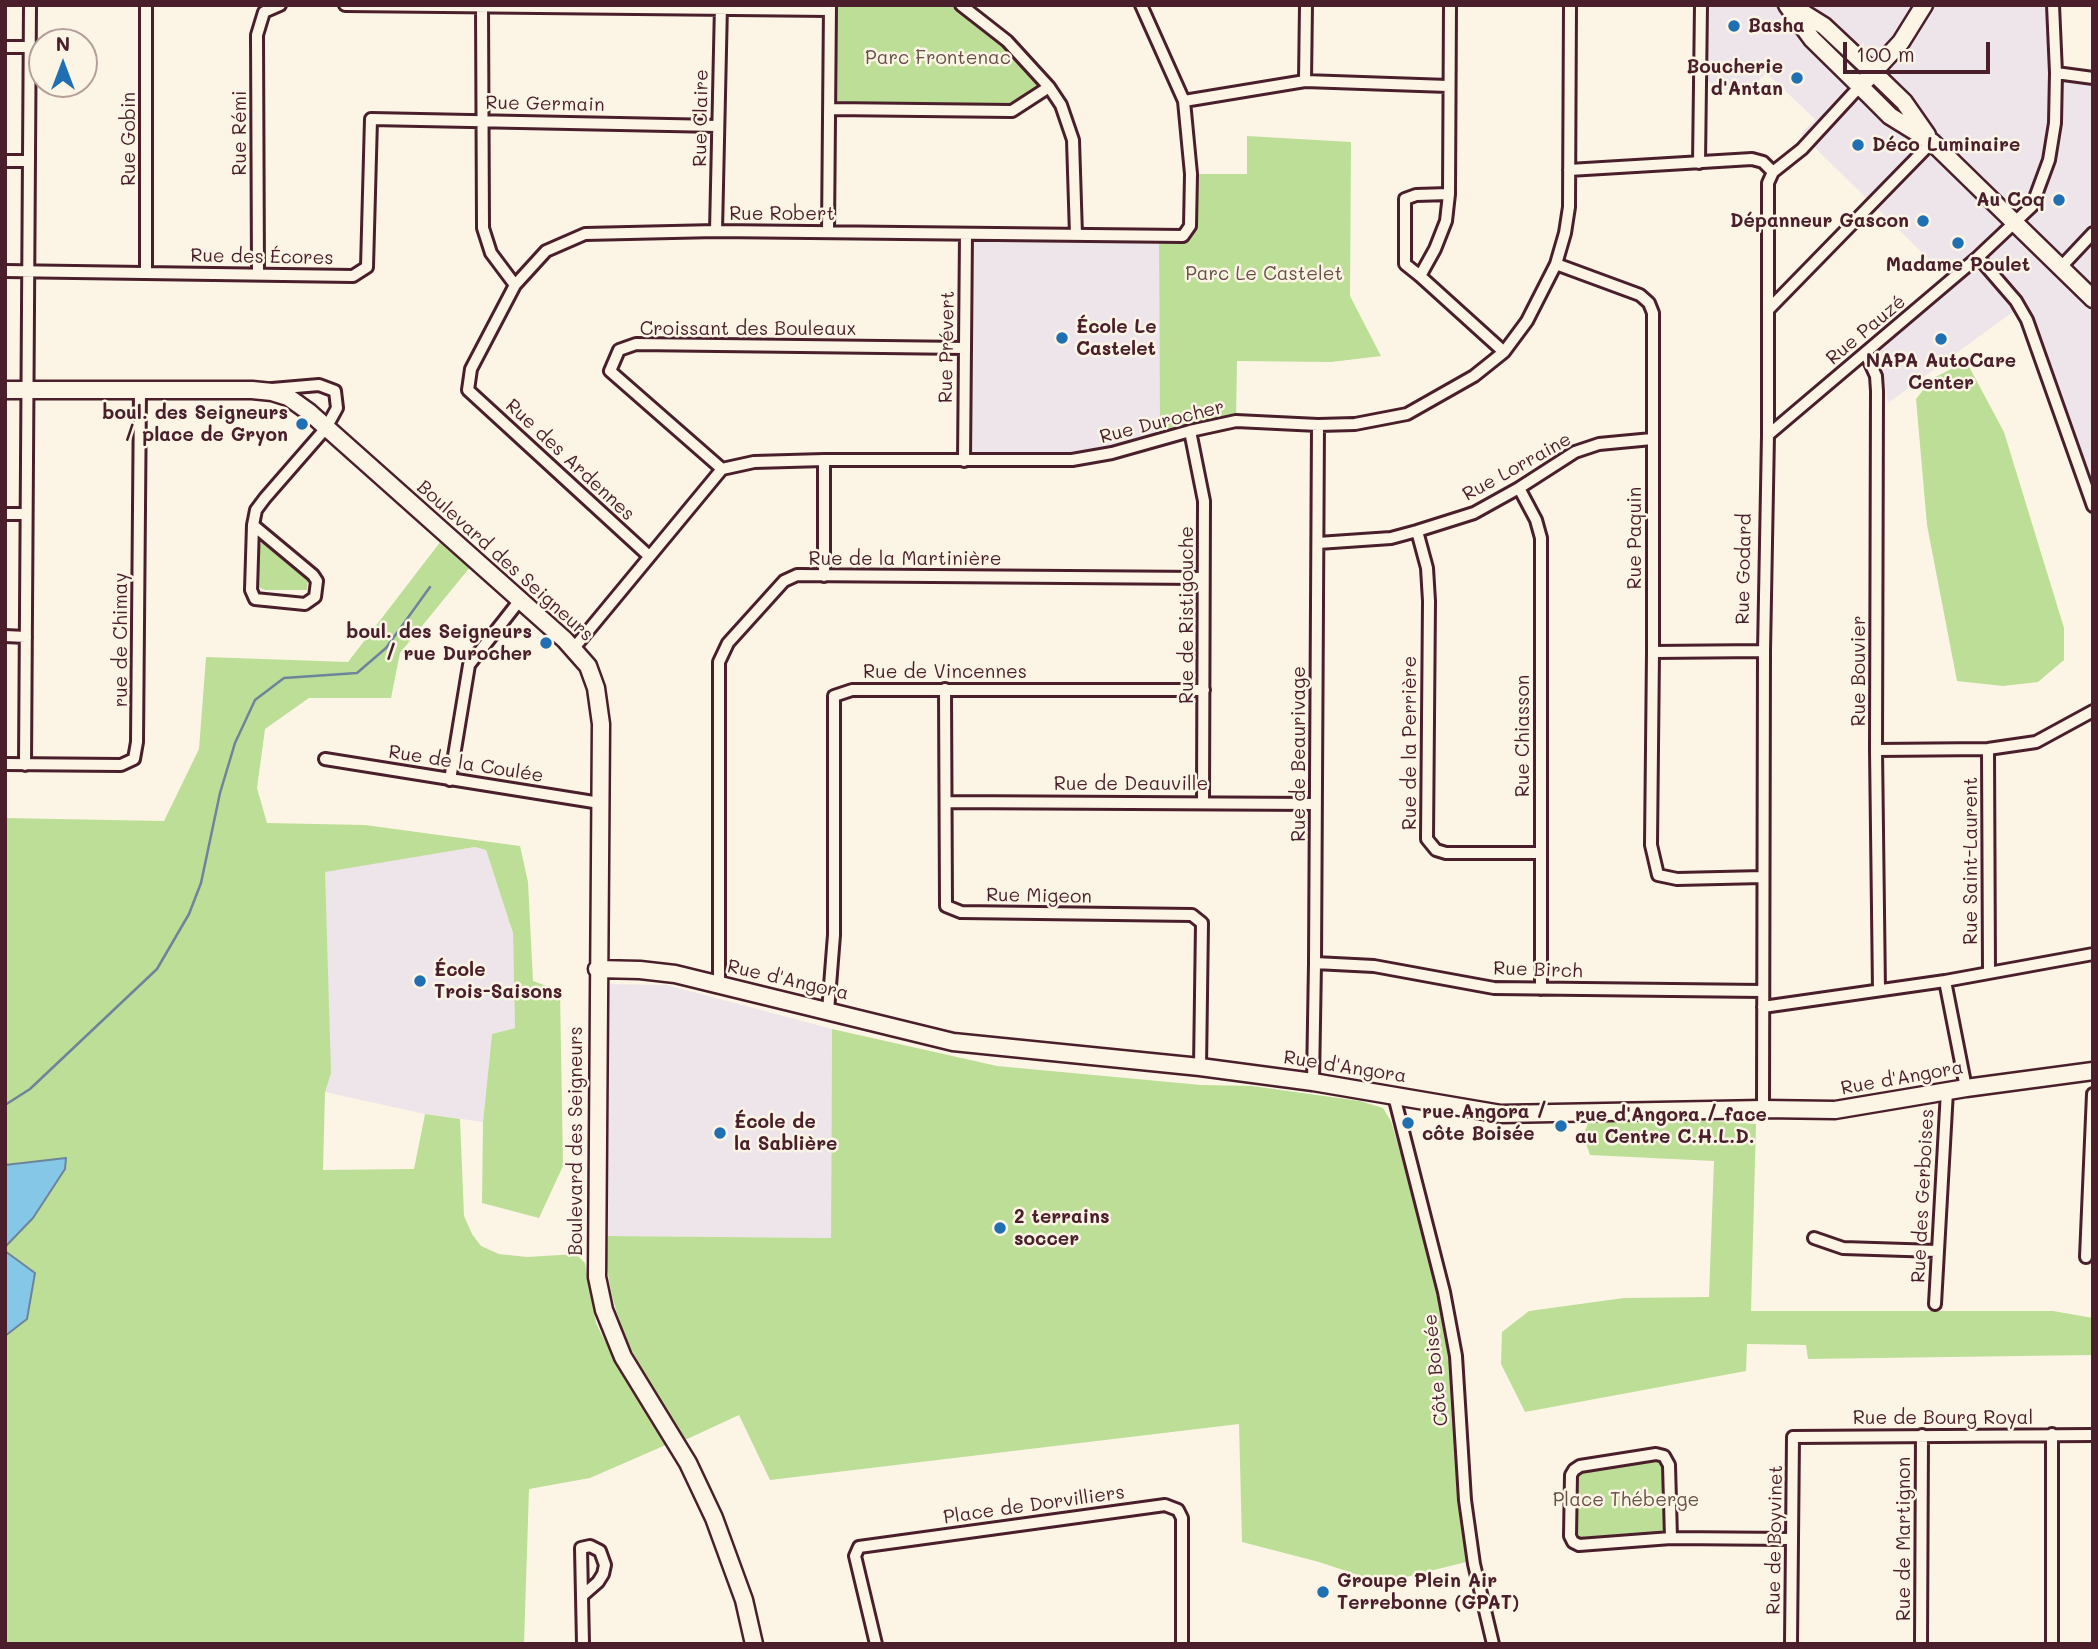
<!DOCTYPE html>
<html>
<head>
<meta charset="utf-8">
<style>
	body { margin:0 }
	#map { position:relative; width:2098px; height:1649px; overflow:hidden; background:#fcf5e5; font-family:Mali,sans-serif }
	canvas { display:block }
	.frame { position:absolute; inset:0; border:7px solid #4a1f2b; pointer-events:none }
	.north { position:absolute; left:28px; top:28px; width:70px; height:70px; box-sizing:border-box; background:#fcf5e5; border:2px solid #b59f9b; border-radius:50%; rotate:0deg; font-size:19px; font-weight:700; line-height:28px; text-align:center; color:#4a1f2b }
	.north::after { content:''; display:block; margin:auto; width:24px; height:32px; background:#1f6fb2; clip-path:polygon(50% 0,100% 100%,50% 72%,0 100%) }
	.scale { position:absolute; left:1843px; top:42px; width:147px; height:32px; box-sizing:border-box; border:4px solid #4a1f2b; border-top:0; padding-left:9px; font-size:21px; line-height:24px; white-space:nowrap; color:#4a1f2b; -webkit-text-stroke:5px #fcf5e5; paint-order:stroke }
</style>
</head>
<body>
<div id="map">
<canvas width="2098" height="1649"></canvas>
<div class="frame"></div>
<div class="north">N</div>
<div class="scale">100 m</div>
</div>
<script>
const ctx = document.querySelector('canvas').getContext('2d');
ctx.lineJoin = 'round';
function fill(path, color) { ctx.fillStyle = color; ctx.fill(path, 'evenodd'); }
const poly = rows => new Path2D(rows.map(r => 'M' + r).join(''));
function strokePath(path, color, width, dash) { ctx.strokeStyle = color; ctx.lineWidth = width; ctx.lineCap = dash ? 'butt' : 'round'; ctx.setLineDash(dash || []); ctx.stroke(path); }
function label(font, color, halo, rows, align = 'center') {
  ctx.font = font + ' Mali,sans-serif'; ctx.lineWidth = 5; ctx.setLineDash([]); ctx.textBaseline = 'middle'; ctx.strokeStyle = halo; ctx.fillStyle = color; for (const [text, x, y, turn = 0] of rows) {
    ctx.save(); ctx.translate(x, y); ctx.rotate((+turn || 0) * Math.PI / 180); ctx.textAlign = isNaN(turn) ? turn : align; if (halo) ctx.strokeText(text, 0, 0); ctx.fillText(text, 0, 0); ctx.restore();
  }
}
fill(poly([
	[1706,5,2050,5,2056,73,2093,80,2093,510,2024,328,2014,311,1888,403,1883,374,1873,352,1955,285,1801,134,1815,119,1766,73,1742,97,1706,81],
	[966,234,1159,236,1160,439,1112,453,964,461],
	[475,847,486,850,513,933,515,1028,492,1034,483,1122,425,1114,325,1092,325,871],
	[608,984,667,985,832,1029,831,1238,608,1236]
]), '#ede5e9');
fill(poly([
	[830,5,952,5,1006,43,1045,87,1012,111,831,109],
	[1247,136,1351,142,1350,296,1381,356,1331,362,1237,361,1236,421,1160,439,1159,236,1183,236,1190,226,1191,174,1247,174],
	[1966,361,2004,432,2064,628,2064,660,2038,682,2003,686,1957,681,1927,525,1916,399,1932,379],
	[441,541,471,566,400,653,391,698,309,698,265,729,257,788,267,823,365,825,520,846,528,882,533,981,560,991,563,1166,539,1218,482,1203,483,1122,492,1034,515,1028,513,933,486,850,475,847,325,872,331,1073,325,1092,323,1170,414,1169,425,1114,460,1119,464,1216,472,1234,481,1246,499,1254,527,1257,576,1254,585,1263,596,1323,615,1361,668,1444,590,1478,529,1489,524,1644,5,1644,5,818,164,821,199,749,206,657,348,662],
	[261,543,269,544,308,579,307,590,265,590,258,587,257,551],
	[832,1029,997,1066,1201,1085,1252,1086,1360,1101,1383,1108,1391,1121,1435,1270,1452,1354,1459,1490,1470,1561,1382,1583,1319,1562,1242,1542,1239,1424,770,1480,739,1415,685,1440,640,1366,622,1331,612,1296,606,1264,608,1236,831,1238],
	[1590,1119,1713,1121,1756,1124,1751,1311,2053,1311,2093,1318,2093,1355,1808,1359,1806,1345,1747,1344,1746,1371,1525,1412,1501,1364,1502,1332,1529,1311,1624,1298,1709,1297,1714,1161,1590,1155,1583,1135],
	[1664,1456,1671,1538,1573,1542,1574,1470]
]), '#bdde97');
const water = poly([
	[66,1158,65,1169,33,1218,5,1247,5,1165,66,1158],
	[5,1251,35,1273,27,1319,5,1336,5,1251]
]);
fill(water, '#85c7e6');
strokePath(water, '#6d849b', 2);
strokePath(poly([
	[5,1105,30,1089,157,969,189,914,201,883,220,793,235,743,255,700,284,678,357,673,386,648,430,587]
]), '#6d849b', 2.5);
const street = poly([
	[345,5,830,10],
	[482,5,483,228,491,253,515,285],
	[961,5,1007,41,1049,87,1061,105,1073,140,1076,235],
	[1450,5,1449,194,1446,221,1435,249,1420,276,1504,352],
	[5,47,29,47],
	[2056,73,2093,78],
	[1305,81,1306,5],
	[1184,101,1305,81,1448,86],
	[831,109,1012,111,1049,87],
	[5,161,28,161],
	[1699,163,1701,5],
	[1569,170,1752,159,1763,162,1773,172],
	[716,231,721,5],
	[828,232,830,5],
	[1978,257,2016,301,2027,320,2093,506],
	[1556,264,1640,295,1649,303,1653,313,1653,652,1651,845,1658,875,1677,879,1763,877],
	[2061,267,2093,233],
	[5,271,353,276,367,267,371,119,718,126],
	[146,273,146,5],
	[258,273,257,35,264,12,280,5],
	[1420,276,1405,264,1405,199,1416,195,1449,194],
	[1768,310,1932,142],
	[1866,354,1876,376,1877,391,1876,750,1879,990],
	[1190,431,1204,501,1203,802],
	[1768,435,1978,257,2032,206,2049,160,2055,123,2056,73,2053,5],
	[824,460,824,576],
	[964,461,966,234],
	[722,469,610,371,619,350,636,344,965,348],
	[1519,488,1536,520,1541,538,1541,989],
	[5,514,26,514],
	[253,525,313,575,317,581,315,597,305,604,255,599,251,590,253,525,256,510,265,498,326,428,337,408,335,391,319,385,272,389],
	[1417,531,1427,568,1429,601,1427,839,1436,850,1446,853,1540,853],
	[1318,543,1391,538,1417,531,1474,513,1519,488,1575,452,1599,444,1652,439],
	[649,556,468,390,471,369,515,285,546,251,585,234,716,231,1183,236,1190,226,1191,174,1184,101,1141,5],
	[5,636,26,637],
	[574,648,722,469,754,462,824,460,1072,460,1112,453,1190,431,1236,421,1318,425,1355,424,1407,414,1474,376,1504,352,1527,321,1556,264,1565,233,1569,207,1570,5],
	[1653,652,1764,651],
	[945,689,946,906,961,912,1192,915,1202,923,1200,1067],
	[1988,749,1989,972],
	[1876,750,1988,749,2036,742,2093,711],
	[325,759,600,803],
	[5,764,121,765,134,759,137,742,140,391],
	[25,765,30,5],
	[450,780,469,665,520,600],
	[946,802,1316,804],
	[1315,963,1374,966,1494,988,1762,991],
	[1945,981,1966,1088],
	[719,985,719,662,728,643,784,581,797,575,1203,578],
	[1763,1007,1945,981,2093,954],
	[828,1011,834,935,834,696,852,690,1204,690],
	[1313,1082,1315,963,1318,425],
	[1394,1096,1444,1292,1456,1356,1465,1500,1474,1564,1493,1644],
	[1763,1109,1764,651,1768,435,1768,183,1773,172,1802,149,1860,86],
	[1814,1238,1843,1248,1937,1251],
	[2086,1257,2093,1094],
	[1935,1304,1947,1091],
	[2052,1434,2052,1644],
	[1671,1538,1669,1465,1664,1456,1656,1454,1580,1466,1574,1470,1571,1475,1570,1536,1573,1542,1579,1545,1671,1538,1791,1539],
	[582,1596,598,1582,603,1574,605,1565,600,1551,590,1546,581,1548,583,1644],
	[876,1644,855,1556,859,1547,1165,1505,1178,1510,1182,1518,1182,1644],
	[1791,1644,1793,1437,2093,1435],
	[1921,1644,1922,1435]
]);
const secondary = poly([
	[1787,5,1812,39,1870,96,1890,116,1932,142,2093,299],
	[1792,6,1824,26,1873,72,1904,102,1927,135],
	[1866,80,1901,42,1924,5],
	[5,390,252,390,272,392,288,397,309,412,565,640,588,666,596,688,601,724,597,1277,604,1310,623,1357,688,1463,714,1518,744,1600,754,1644],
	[597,969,640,970,675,974,953,1042,1200,1067,1313,1082,1501,1114,1763,1109,1835,1110,1966,1088,2093,1071]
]);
strokePath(street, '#4a1f2b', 16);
strokePath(secondary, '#4a1f2b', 21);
strokePath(street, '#fcf5e5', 10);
strokePath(secondary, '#fcf5e5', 16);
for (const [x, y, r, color] of [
	[1734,26,7,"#1f6fb2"],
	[1797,78,7,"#1f6fb2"],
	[1858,145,7,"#1f6fb2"],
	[2059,200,7,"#1f6fb2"],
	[1923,221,7,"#1f6fb2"],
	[1958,243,7,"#1f6fb2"],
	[1062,338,7,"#1f6fb2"],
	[1941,339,7,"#1f6fb2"],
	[302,424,7,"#1f6fb2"],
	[546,643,7,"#1f6fb2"],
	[420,981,7,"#1f6fb2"],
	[1408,1123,7,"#1f6fb2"],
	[1561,1126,7,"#1f6fb2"],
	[720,1133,7,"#1f6fb2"],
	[1000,1228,7,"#1f6fb2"],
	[1323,1592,7,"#1f6fb2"]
]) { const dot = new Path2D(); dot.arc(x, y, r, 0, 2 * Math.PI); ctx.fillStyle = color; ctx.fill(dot); strokePath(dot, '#fcf5e5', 2.5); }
label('bold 19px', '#4a1f2b', '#fcf5e5', [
	["Basha",1748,26],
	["Boucherie",1783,67,"right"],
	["d'Antan",1783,89,"right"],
	["Déco Luminaire",1872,145],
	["Au Coq",2045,200,"right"],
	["Dépanneur Gascon",1909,221,"right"],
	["Madame Poulet",1958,265,"center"],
	["École Le",1076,327],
	["Castelet",1076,349],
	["NAPA AutoCare",1941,361,"center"],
	["Center",1941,383,"center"],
	["boul. des Seigneurs",288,413,"right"],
	["/ place de Gryon",288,435,"right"],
	["boul. des Seigneurs",532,632,"right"],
	["/ rue Durocher",532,654,"right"],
	["École",434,970],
	["Trois-Saisons",434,992],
	["rue Angora /",1422,1112],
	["côte Boisée",1422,1134],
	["rue d'Angora / face",1575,1115],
	["au Centre C.H.L.D.",1575,1137],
	["École de",734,1122],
	["la Sablière",734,1144],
	["2 terrains",1014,1217],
	["soccer",1014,1239],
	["Groupe Plein Air",1337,1581],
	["Terrebonne (GPAT)",1337,1603]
], 'left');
label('19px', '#674f46', '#fcf5e5', [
	["Parc Frontenac",938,58],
	["Parc Le Castelet",1264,274],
	["Place Théberge",1626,1500]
]);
label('19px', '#4a1f2b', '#fcf5e5', [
	["Rue Germain",545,104,1],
	["Rue Claire",701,118,-89],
	["Rue Rémi",240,133,-90],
	["Rue Gobin",129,139,-90],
	["Rue Robert",782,214],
	["Rue des Écores",262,257,1],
	["Croissant des Bouleaux",748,329],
	["Rue Pauzé",1866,330,-40],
	["Rue Prévert",947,347,-89],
	["Rue Durocher",1162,422,-14],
	["Rue des Ardennes",570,460,43],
	["Rue Lorraine",1517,467,-29],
	["Rue Paquin",1635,538,-90],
	["Rue de la Martinière",905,559],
	["Boulevard des Seigneurs",505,561,42],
	["Rue Godard",1744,569,-89],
	["Rue de Ristigouche",1187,615,-90],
	["rue de Chimay",121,640,-90],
	["Rue Bouvier",1859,671,-90],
	["Rue de Vincennes",945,672],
	["Rue Chiasson",1523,736,-90],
	["Rue de la Perrière",1410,743,-90],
	["Rue de Beaurivage",1299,754,-90],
	["Rue de la Coulée",466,764,9],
	["Rue de Deauville",1131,784],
	["Rue Saint-Laurent",1971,861,-90],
	["Rue Migeon",1039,896,1],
	["Rue Birch",1538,970,2],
	["Rue d'Angora",788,980,13],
	["Rue d'Angora",1345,1067,9],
	["Rue d'Angora",1902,1078,-10],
	["Boulevard des Seigneurs",576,1141,-90],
	["Rue des Gerboises",1923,1196,-87],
	["Côte Boisée",1436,1370,-96],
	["Rue de Bourg Royal",1943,1418],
	["Place de Dorvilliers",1034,1505,-8],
	["Rue de Martignon",1904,1539,-90],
	["Rue de Boyvinet",1775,1540,-89]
]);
</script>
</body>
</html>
